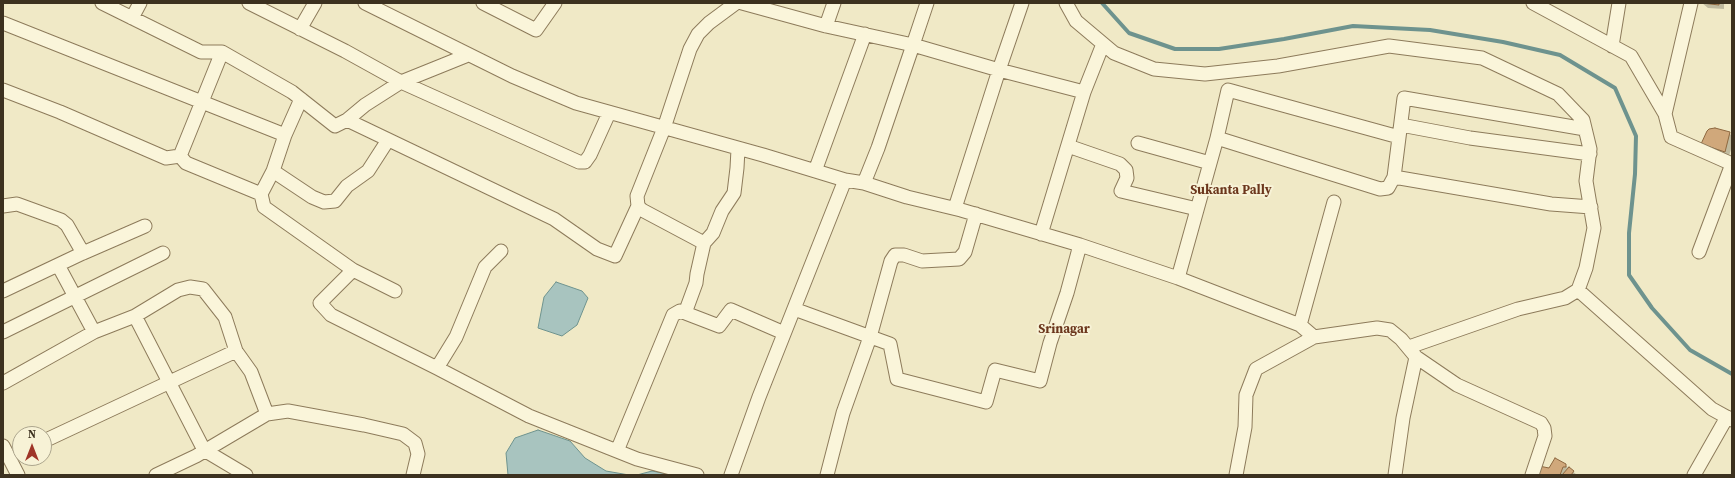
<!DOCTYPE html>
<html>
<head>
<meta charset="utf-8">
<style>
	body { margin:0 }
	#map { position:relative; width:1735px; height:478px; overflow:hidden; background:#f0e9c6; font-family:"Source Serif 4",serif }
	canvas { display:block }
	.frame { position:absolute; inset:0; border:4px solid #3c311f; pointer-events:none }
	.north { position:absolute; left:12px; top:426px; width:40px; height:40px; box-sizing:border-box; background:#f7f2d6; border:1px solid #aca58d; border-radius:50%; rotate:0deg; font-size:11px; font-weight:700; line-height:16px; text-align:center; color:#3c311f }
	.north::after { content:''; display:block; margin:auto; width:14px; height:18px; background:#9f3528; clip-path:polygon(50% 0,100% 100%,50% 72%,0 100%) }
</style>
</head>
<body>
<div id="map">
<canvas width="1735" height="478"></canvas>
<div class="frame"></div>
<div class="north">N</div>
</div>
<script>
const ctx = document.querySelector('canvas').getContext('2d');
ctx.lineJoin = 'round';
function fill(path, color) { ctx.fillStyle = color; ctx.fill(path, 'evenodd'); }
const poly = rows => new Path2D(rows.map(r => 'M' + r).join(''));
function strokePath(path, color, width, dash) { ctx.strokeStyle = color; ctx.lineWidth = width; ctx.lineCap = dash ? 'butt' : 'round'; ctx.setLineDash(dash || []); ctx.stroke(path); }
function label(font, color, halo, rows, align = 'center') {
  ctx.font = font + ' "Source Serif 4",serif'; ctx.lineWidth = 4; ctx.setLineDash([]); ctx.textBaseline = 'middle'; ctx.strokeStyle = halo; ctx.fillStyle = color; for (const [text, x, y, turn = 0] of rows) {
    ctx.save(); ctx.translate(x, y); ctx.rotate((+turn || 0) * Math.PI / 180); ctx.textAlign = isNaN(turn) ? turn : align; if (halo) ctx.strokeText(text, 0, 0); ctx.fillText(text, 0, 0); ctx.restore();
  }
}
const water = poly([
	[556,282,582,291,588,298,577,325,562,336,538,328,544,297,556,282],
	[538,430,570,441,585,458,606,471,629,475,508,475,506,453,515,438,538,430],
	[652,471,673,475,637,475,652,471]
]);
fill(water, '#a8c4bf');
strokePath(water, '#6e938e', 1);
fill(poly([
	[1702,3,1724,3,1724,9,1708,8],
	[1715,129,1729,133,1732,136,1732,146,1729,156,1707,148],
	[1565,465,1577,475,1541,475,1550,469]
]), '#0003');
strokePath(poly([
	[1102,3,1129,33,1175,49,1219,49,1284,39,1353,26,1430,30,1503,42,1560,55,1615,88,1636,136,1635,174,1629,233,1629,275,1652,308,1690,350,1732,374]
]), '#6e938e', 4);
const building = poly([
	[1702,3,1719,3,1719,5,1702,3],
	[1715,128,1730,132,1725,152,1701,144,1707,131,1709,129,1715,128],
	[1555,458,1566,464,1566,467,1563,467,1560,475,1541,475,1538,473,1539,466,1549,468,1555,458],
	[1569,467,1574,471,1571,475,1562,475,1569,467]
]);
fill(building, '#d0a87b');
strokePath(building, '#8d673f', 1);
const minor = poly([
	[102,3,201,52,222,52,292,92,335,126,347,120,365,105,401,82,468,55],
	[249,3,345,51,401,82,579,162,585,162,590,155,609,113],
	[365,3,512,76,576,103,763,155,845,180,864,183,907,197,961,210,1080,245,1178,278,1253,307,1300,325,1314,337],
	[483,3,536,30,555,3],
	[742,3,826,26,913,45,878,148,864,183],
	[927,3,913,45,999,70,1084,92,1041,234],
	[1066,3,1076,21,1114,53,1154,69,1205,74,1278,66,1389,46,1482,58,1558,94,1583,120,1590,149,1586,181,1594,228,1586,268,1578,290,1565,298,1518,309,1409,347],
	[1533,3,1631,56,1665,114,1671,137,1732,164],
	[132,18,140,3],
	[3,23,285,135],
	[826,26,834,3],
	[300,29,315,3],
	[1612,46,1619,3],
	[3,90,60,112,166,158,180,156,186,163,261,194,264,207,353,270,320,303,331,315,437,368,529,416,637,459,697,475],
	[1084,92,1103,44],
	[1665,114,1691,3],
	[347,120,554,219,597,249,615,256,638,206],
	[1401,125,1470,138,1590,154],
	[1217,138,1228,90,1399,137],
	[1138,143,1210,163],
	[1068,146,1120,164,1126,170,1127,178,1121,191,1197,209],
	[180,156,222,52],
	[273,171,312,197,324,202,335,201,347,186,368,171,388,140],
	[815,171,865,34],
	[1394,177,1404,98,1585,129],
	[261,194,273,171,285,135,301,99],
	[3,206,17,204,61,220,67,225,83,253],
	[955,208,999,70,1022,3],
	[704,243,713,233,722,211,734,193,737,168,738,149],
	[1699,252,1732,164],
	[58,265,94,332],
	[353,270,395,291],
	[1178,278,1217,138,1380,189,1388,188,1394,177,1551,204,1591,207],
	[1578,290,1712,409,1732,420],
	[3,291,83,253,145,226],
	[794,309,890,344,897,379,986,402,995,370,1040,381,1050,343,1067,293,1080,245],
	[685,313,696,283,697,274,704,243,642,210,638,206,637,196,664,128,690,49,698,34,709,23,736,3],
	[135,316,178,290,190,287,203,289,225,317,236,351],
	[1300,325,1334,202],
	[3,332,163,253],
	[437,368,456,337,485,267,501,251],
	[3,383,94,332,135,316,204,450,246,475],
	[44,441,236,351,251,372,267,414],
	[3,446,18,475],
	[617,451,673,315,680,311,719,326,731,310,784,333],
	[156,475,196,456,267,414,288,411,364,425,403,434,415,443,418,454,413,475],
	[731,475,759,397,845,180],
	[827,475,843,413,870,337,891,261,895,255,904,255,922,261,959,259,965,252,976,214],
	[1236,475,1245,427,1246,395,1256,369,1314,337,1377,328,1390,330,1401,339,1416,357,1457,385,1541,423,1544,428,1545,436,1532,475],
	[1395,475,1403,418,1416,357],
	[1694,475,1727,417]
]);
strokePath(minor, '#8d7b5b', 15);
strokePath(minor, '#faf5da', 13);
label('bold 13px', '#6b361c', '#f7f2d6', [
	["Sukanta Pally",1231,191],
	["Srinagar",1064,330]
]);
</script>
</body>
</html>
